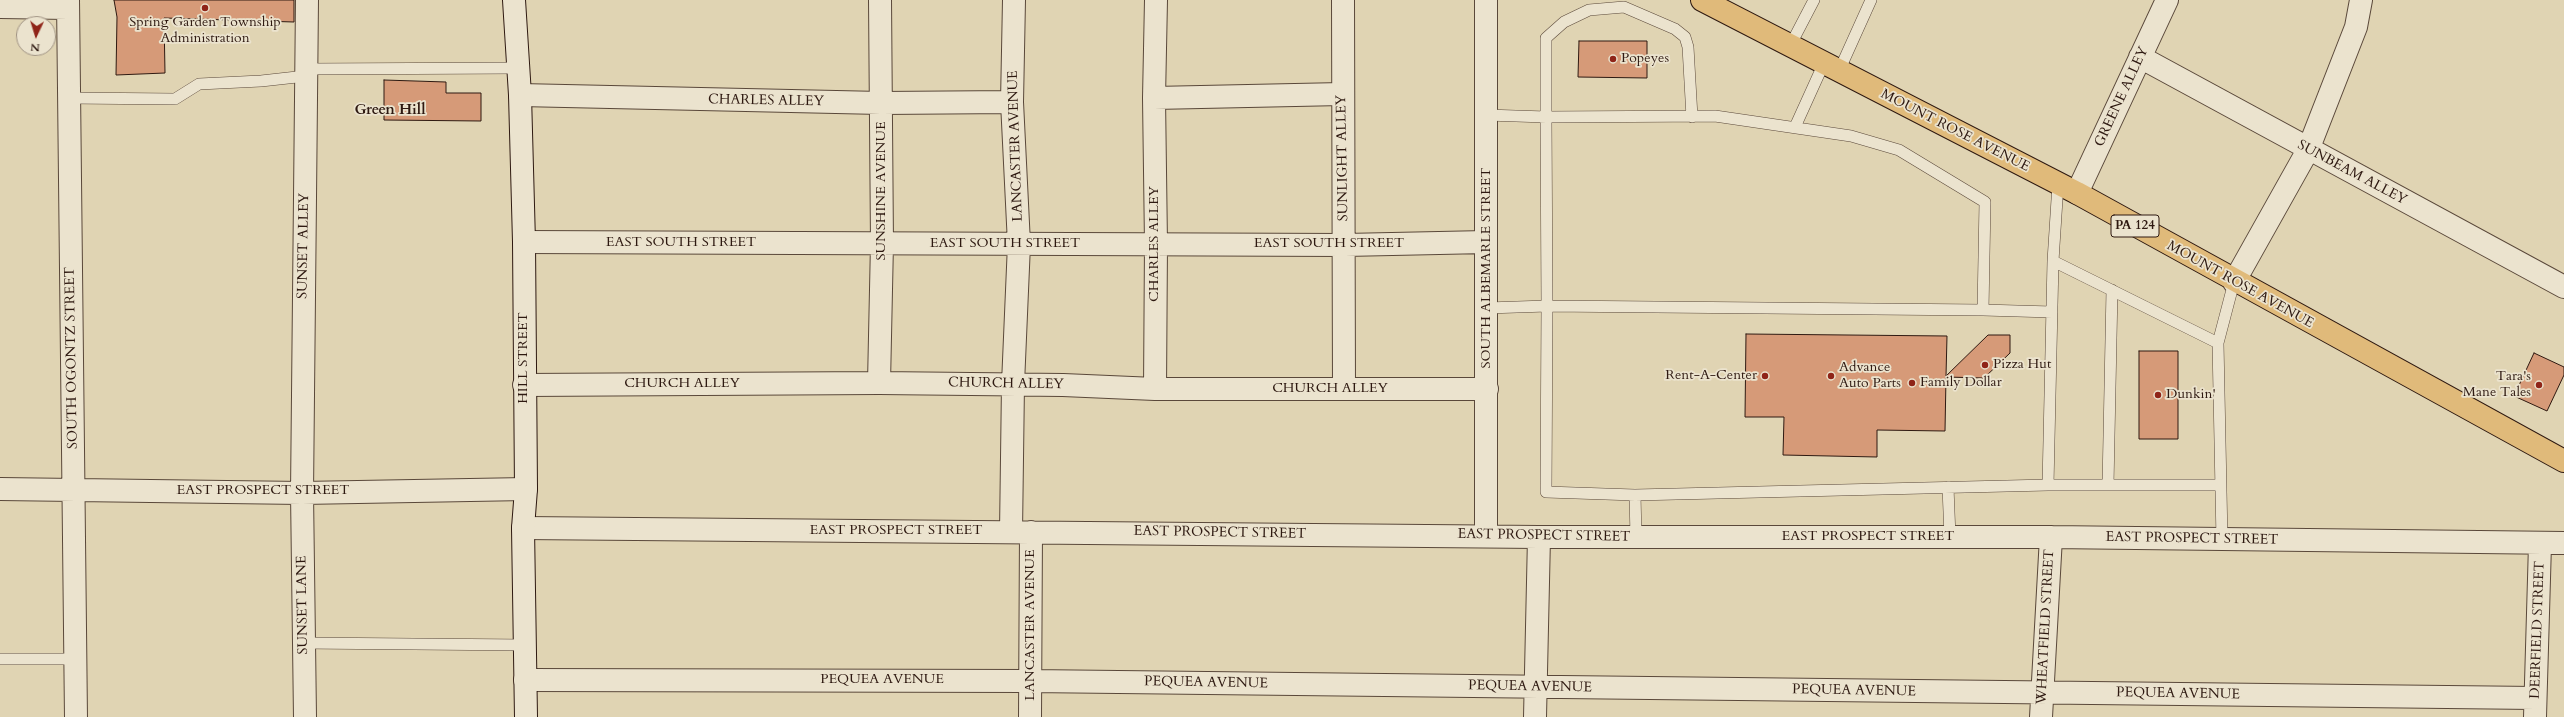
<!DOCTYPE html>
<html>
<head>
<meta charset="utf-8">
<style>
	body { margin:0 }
	#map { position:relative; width:2564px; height:717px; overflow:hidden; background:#e0d4b3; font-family:Cardo,serif }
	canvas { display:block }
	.north { position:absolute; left:16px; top:16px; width:40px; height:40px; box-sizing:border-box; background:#ebe3ce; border:1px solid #9f9282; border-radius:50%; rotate:184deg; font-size:11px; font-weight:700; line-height:16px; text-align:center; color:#2e1911 }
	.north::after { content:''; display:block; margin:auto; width:14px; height:18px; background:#8f2418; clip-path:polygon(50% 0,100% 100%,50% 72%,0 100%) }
</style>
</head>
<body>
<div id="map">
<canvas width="2564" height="717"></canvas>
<div class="north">N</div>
</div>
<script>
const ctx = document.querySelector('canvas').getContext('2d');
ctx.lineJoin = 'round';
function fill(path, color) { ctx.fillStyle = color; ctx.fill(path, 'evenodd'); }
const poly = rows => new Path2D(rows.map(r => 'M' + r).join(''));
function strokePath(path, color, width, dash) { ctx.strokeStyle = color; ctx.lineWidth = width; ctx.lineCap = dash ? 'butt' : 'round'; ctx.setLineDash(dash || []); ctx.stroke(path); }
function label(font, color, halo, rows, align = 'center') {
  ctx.font = font + ' Cardo,serif'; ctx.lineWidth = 3.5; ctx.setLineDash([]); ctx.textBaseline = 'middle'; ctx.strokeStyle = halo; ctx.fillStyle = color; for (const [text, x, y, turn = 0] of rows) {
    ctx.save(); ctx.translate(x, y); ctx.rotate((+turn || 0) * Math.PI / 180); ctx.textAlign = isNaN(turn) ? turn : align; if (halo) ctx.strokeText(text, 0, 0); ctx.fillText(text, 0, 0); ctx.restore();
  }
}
const building = poly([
	[114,0,294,0,294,22,164,18,165,73,116,75,117,17,114,0],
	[1579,41,1647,41,1647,78,1578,77,1579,41],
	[384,80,446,82,446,93,481,93,481,121,384,120,384,80],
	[1746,334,1947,336,1946,376,1988,335,2010,335,2010,353,1984,378,1946,377,1945,431,1877,430,1877,457,1783,455,1784,417,1745,417,1746,334],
	[2139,351,2178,351,2178,439,2139,439,2139,351],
	[2534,353,2564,367,2564,375,2547,411,2514,396,2534,353]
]);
fill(building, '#d69a78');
strokePath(building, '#2e1911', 1);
const lane = poly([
	[1790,46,1814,0],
	[306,69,518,68],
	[1839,71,1871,0],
	[69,98,175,99,199,84,261,81,306,76],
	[1486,115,1546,117,1546,38,1564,22,1589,10,1624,7,1675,29,1685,37,1688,47,1692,117],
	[1795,127,1824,63],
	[2058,184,2053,261,2218,343],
	[1487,308,1547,306,1983,310,1985,202,1899,150,1851,136,1715,116,1546,117,1547,306,1546,492,1635,495,1636,537],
	[1983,310,2052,312],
	[2048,485,2220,485],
	[2108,485,2112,290],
	[1948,487,1950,537],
	[1635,495,2048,485,2053,261],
	[2222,540,2218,343,2234,282],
	[303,643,525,645],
	[0,659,75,659]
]);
const street = poly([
	[68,0,76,717],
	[1343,0,1344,388],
	[1486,0,1486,535],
	[0,7,68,8],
	[2140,57,2564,287],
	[520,95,881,103,1012,102],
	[1154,98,1342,94],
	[2077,193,2167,0],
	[524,242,1345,245,1486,242],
	[2234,282,2308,150,2356,27,2361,0],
	[879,383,882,243,880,0],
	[524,385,879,383,1063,385,1155,389,1487,389],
	[1155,389,1156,244,1154,98,1156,0],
	[0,489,302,493,526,489],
	[523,528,1539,537,2051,537,2564,543],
	[1011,532,1013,384,1019,244,1012,102,1014,0],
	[525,680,1030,681,2535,698],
	[305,717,302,493,307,0],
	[1030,717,1031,532],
	[1535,717,1539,537],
	[2041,717,2051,537],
	[2535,717,2540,544]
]);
const secondary = poly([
	[514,0,520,95,524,242,526,489,523,528,526,717]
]);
const primary = poly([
	[1702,0,2077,193,2564,461]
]);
strokePath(lane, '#5a483a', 12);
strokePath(street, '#5a483a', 24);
strokePath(secondary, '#2e1911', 24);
strokePath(primary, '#2e1911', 24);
strokePath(lane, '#ebe3ce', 11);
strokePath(street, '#ebe3ce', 22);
strokePath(secondary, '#ebe3ce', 22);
strokePath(primary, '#e0ba7a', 22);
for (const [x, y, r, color] of [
	[205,8,4,"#8f2418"],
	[1613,59,4,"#8f2418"],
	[1985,365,4,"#8f2418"],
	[1765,376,4,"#8f2418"],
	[1831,376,4,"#8f2418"],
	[1912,383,4,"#8f2418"],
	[2539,385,4,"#8f2418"],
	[2158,395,4,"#8f2418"]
]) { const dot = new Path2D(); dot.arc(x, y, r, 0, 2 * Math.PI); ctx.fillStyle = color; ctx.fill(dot); strokePath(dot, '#ebe3ce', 1.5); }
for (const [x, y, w] of [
	[2135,226,48]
]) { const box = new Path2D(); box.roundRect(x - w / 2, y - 11, w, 22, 3); ctx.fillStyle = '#ebe3ce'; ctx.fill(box); strokePath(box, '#2e1911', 1); }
label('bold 13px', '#2e1911', null, [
	["PA 124",2135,226]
]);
label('14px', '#2e1911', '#ebe3ce', [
	["Spring Garden Township",205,23,"center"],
	["Administration",205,39,"center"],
	["Popeyes",1621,59],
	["Pizza Hut",1993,365],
	["Advance",1839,368],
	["Auto Parts",1839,384],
	["Rent-A-Center",1757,376,"right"],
	["Tara's",2531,377,"right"],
	["Mane Tales",2531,393,"right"],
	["Family Dollar",1920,383],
	["Dunkin'",2166,395]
], 'left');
label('14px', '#2e1911', '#ebe3ce', [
	["GREENE ALLEY",2122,97,-65],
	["CHARLES ALLEY",766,101,1],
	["MOUNT ROSE AVENUE",1955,131,27],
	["LANCASTER AVENUE",1016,146,-92],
	["SUNLIGHT ALLEY",1343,158,-91],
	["SUNBEAM ALLEY",2352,173,28],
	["SUNSHINE AVENUE",882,191,-90],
	["EAST SOUTH STREET",681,243],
	["EAST SOUTH STREET",1005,244],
	["CHARLES ALLEY",1155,244,-90],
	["EAST SOUTH STREET",1329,244],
	["SUNSET ALLEY",304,246,-89],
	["SOUTH ALBEMARLE STREET",1487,268,-90],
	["MOUNT ROSE AVENUE",2240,285,29],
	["SOUTH OGONTZ STREET",72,358,-91],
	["HILL STREET",524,358,-90],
	["CHURCH ALLEY",682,384],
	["CHURCH ALLEY",1006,384,1],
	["CHURCH ALLEY",1330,389],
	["EAST PROSPECT STREET",263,491],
	["EAST PROSPECT STREET",896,531],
	["EAST PROSPECT STREET",1220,533,1],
	["EAST PROSPECT STREET",1544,536,1],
	["EAST PROSPECT STREET",1868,537],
	["EAST PROSPECT STREET",2192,539,1],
	["SUNSET LANE",303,605,-91],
	["LANCASTER AVENUE",1031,625,-90],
	["WHEATFIELD STREET",2046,627,-87],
	["DEERFIELD STREET",2538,630,-88],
	["PEQUEA AVENUE",882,680],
	["PEQUEA AVENUE",1206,683,1],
	["PEQUEA AVENUE",1530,687,1],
	["PEQUEA AVENUE",1854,691,1],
	["PEQUEA AVENUE",2178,694,1]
]);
label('bold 15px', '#2e1911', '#ebe3ce', [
	["Green Hill",390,111]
]);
</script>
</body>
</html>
